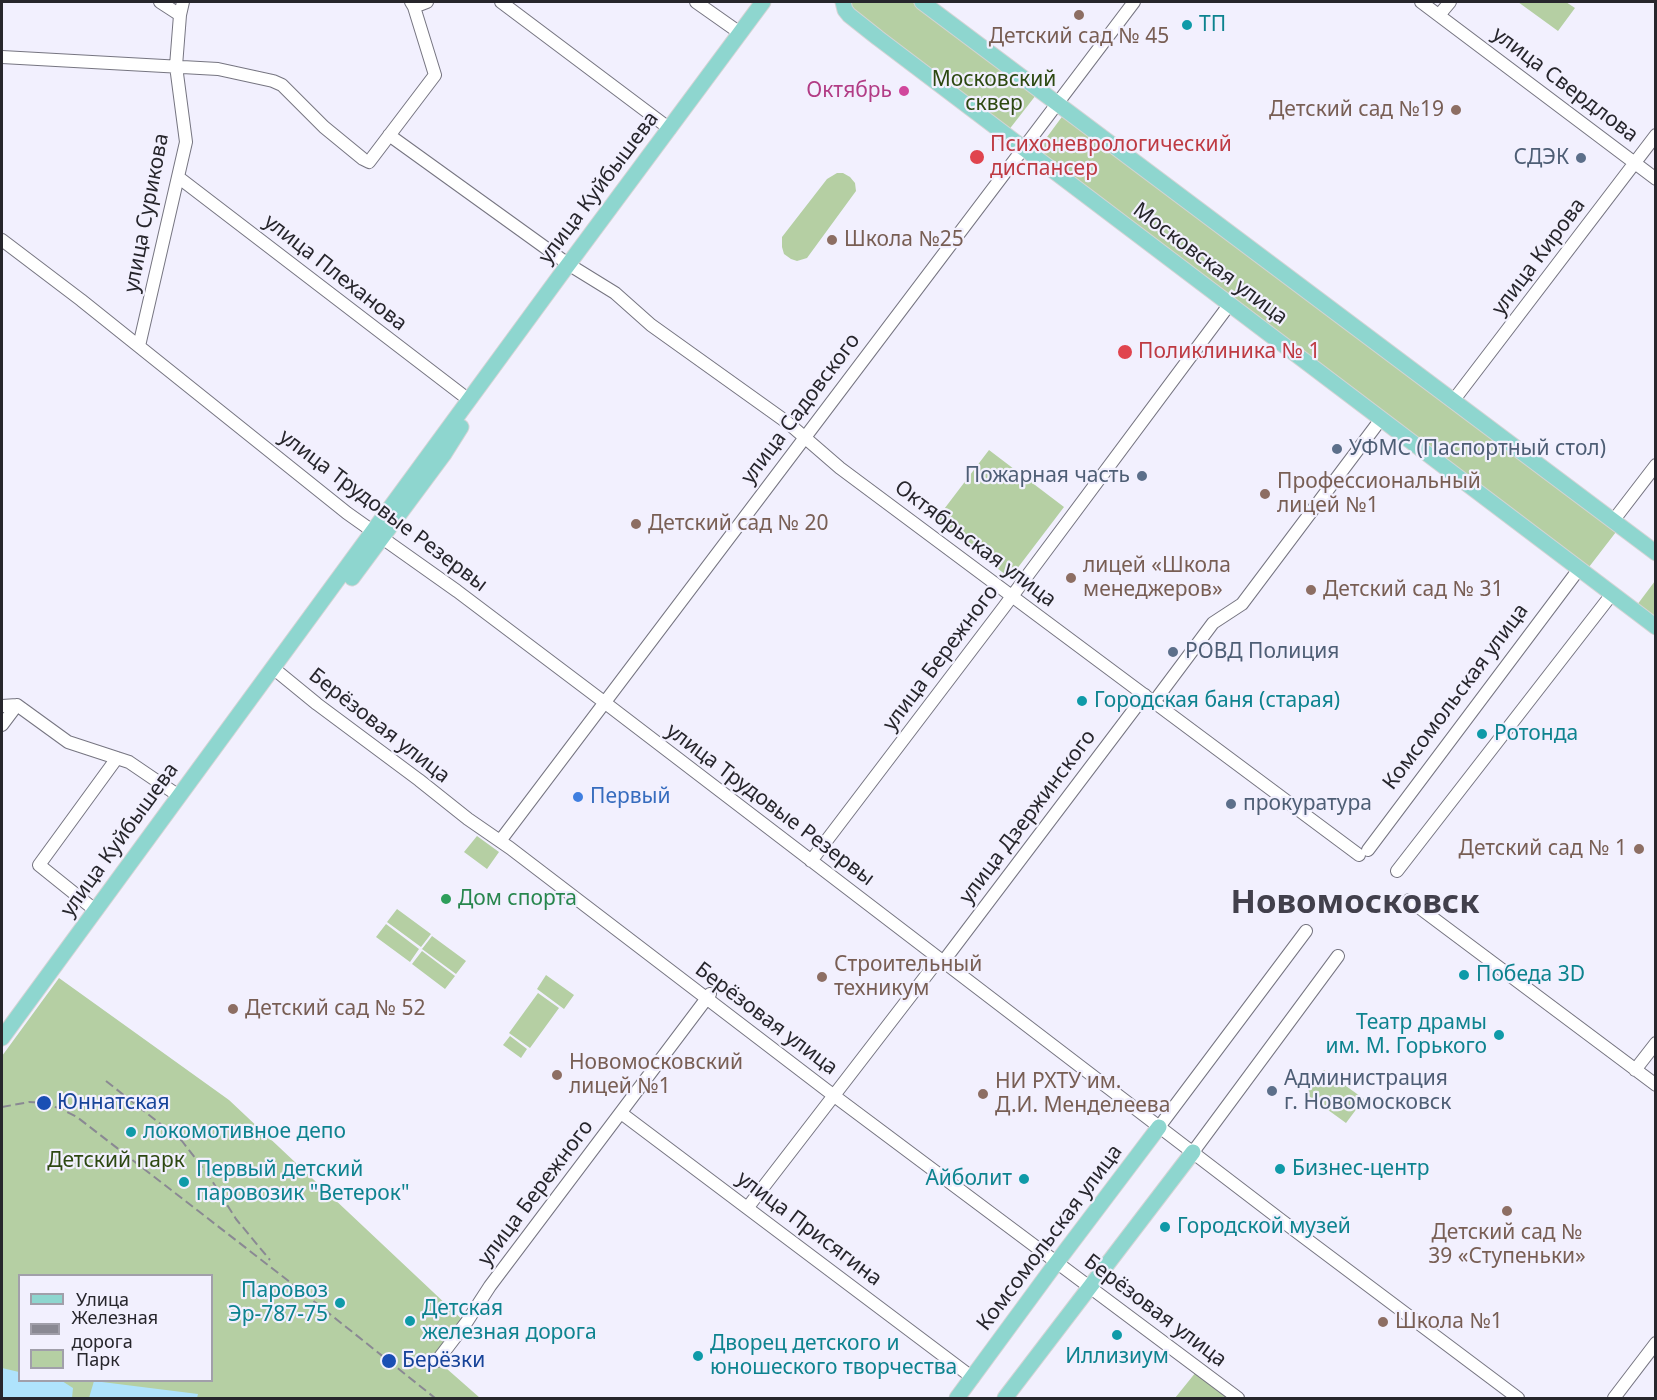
<!DOCTYPE html>
<html>
<head>
<meta charset="utf-8">
<style>
	body { margin:0 }
	#map { position:relative; width:1657px; height:1400px; overflow:hidden; background:#f2f0fe; font-family:"Noto Sans",sans-serif }
	canvas { display:block }
	.frame { position:absolute; inset:0; border:3px solid #27262c; pointer-events:none }
	.legend { position:absolute; left:18px; top:1274px; width:195px; height:108px; box-sizing:border-box; background:#f2f0fe; border:2px solid #a19faa; margin:0; padding:8px 10px; list-style:none; font-size:18px; color:#27262c }
	.legend li { display:flex; align-items:center; gap:12px; height:30px }
	.legend b { width:30px; border:2px solid #a19faa }
</style>
</head>
<body>
<div id="map">
<canvas width="1657" height="1400"></canvas>
<div class="frame"></div>
<ul class="legend">
<li><b style="height:8px;background:#8ed6cf"></b>Улица</li>
<li><b style="height:8px;background:#8a8993"></b>Железная дорога</li>
<li><b style="height:16px;background:#b5cfa3"></b>Парк</li>
</ul>
</div>
<script>
const ctx = document.querySelector('canvas').getContext('2d');
ctx.lineJoin = 'round';
function fill(path, color) { ctx.fillStyle = color; ctx.fill(path, 'evenodd'); }
const poly = rows => new Path2D(rows.map(r => 'M' + r).join(''));
function strokePath(path, color, width, dash) { ctx.strokeStyle = color; ctx.lineWidth = width; ctx.lineCap = dash ? 'butt' : 'round'; ctx.setLineDash(dash || []); ctx.stroke(path); }
function label(font, color, halo, rows, align = 'center') {
  ctx.font = font + ' "Noto Sans",sans-serif'; ctx.lineWidth = 4.5; ctx.setLineDash([]); ctx.textBaseline = 'middle'; ctx.strokeStyle = halo; ctx.fillStyle = color; for (const [text, x, y, turn = 0] of rows) {
    ctx.save(); ctx.translate(x, y); ctx.rotate((+turn || 0) * Math.PI / 180); ctx.textAlign = isNaN(turn) ? turn : align; if (halo) ctx.strokeText(text, 0, 0); ctx.fillText(text, 0, 0); ctx.restore();
  }
}
fill(poly([
	[848,2,912,2,1036,95,1008,131,851,12],
	[1518,2,1566,2,1575,8,1558,31],
	[1064,114,1616,532,1589,567,1036,152],
	[837,173,843,173,850,177,855,183,856,191,807,258,797,261,791,259,784,254,782,247,782,237,827,179],
	[989,450,1064,507,1010,578,935,521],
	[1655,581,1655,619,1637,605],
	[477,836,499,852,487,869,464,852],
	[397,909,431,934,421,947,387,922],
	[386,924,419,949,410,962,376,937],
	[432,936,466,961,456,974,422,949],
	[422,951,455,976,445,989,412,964],
	[546,975,574,995,564,1009,537,989],
	[59,978,229,1100,466,1323,438,1361,480,1398,2,1398,2,1056],
	[20,1276,212,1276,212,1380,20,1380],
	[538,993,559,1008,530,1048,509,1033],
	[510,1036,527,1049,521,1058,503,1045],
	[1324,1070,1364,1099,1346,1123,1306,1094],
	[1196,1372,1232,1398,1175,1398]
]), '#b5cfa3');
fill(poly([
	[2,1368,19,1372,20,1380,62,1381,73,1388,72,1398,2,1398],
	[94,1381,198,1394,197,1398,89,1398]
]), '#afe3fc');
const minor = poly([
	[160,2,180,15],
	[501,2,670,129],
	[696,2,740,33],
	[1421,2,1656,179],
	[414,7,427,2],
	[1439,15,1450,2],
	[2,57,218,69,273,81,282,85,324,127,363,159,369,162,435,75,414,7,411,2],
	[389,135,568,264,615,293,651,325,788,423,840,468,1359,855],
	[178,177,469,400],
	[2,240,81,300,347,513,457,591,604,702,1281,1220,1518,1398],
	[139,346,186,142,176,66,180,15,183,2],
	[1453,401,1656,135],
	[1613,521,1656,465],
	[273,668,317,704,419,780,468,819,510,848,833,1095,1238,1398],
	[1154,702,1213,623,1242,604,1381,419],
	[2,706,17,705,68,742,129,762,179,796],
	[2,725,17,705],
	[500,841,1134,2],
	[1368,850,1579,569],
	[811,861,1004,607,1229,305],
	[1397,871,1612,594],
	[1409,900,1656,1085],
	[95,910,39,865,117,758],
	[943,962,1145,695],
	[1635,1070,1656,1043],
	[621,1113,973,1378],
	[1159,1127,1306,931],
	[1193,1152,1338,956],
	[748,1207,939,959],
	[437,1361,466,1323,490,1286,710,994],
	[1614,1398,1656,1343]
]);
const major = poly([
	[843,2,845,10,849,15,878,38,1656,627],
	[922,2,1656,553],
	[352,578,444,454,461,427],
	[2,1038,559,277,763,2],
	[957,1398,1051,1270,1159,1127],
	[1005,1398,1193,1152]
]);
strokePath(minor, '#767581', 14);
strokePath(major, '#d4d4d5', 17);
strokePath(minor, '#fff', 12);
strokePath(major, '#8ed6cf', 15);
strokePath(poly([
	[106,1081,182,1141,209,1176,236,1219,270,1260],
	[2,1107,29,1102,44,1103,61,1109,77,1117,286,1279,435,1398]
]), '#8a8993', 2, [9, 4.5]);
for (const [x, y, r, color] of [
	[1079,15,6,"#8d6e63"],
	[1187,25,6,"#0f9aa8"],
	[904,91,6,"#d1479c"],
	[1456,110,6,"#8d6e63"],
	[977,157,8,"#e0444e"],
	[1581,158,6,"#5c6f8a"],
	[832,240,6,"#8d6e63"],
	[1125,352,8,"#e0444e"],
	[1337,449,6,"#5c6f8a"],
	[1142,476,6,"#5c6f8a"],
	[1265,494,6,"#8d6e63"],
	[636,524,6,"#8d6e63"],
	[1071,578,6,"#8d6e63"],
	[1311,590,6,"#8d6e63"],
	[1173,652,6,"#5c6f8a"],
	[1082,701,6,"#0f9aa8"],
	[1482,734,6,"#0f9aa8"],
	[578,797,6,"#3f7fe0"],
	[1231,804,6,"#5c6f8a"],
	[1639,849,6,"#8d6e63"],
	[446,899,6,"#2e9e5b"],
	[1464,975,6,"#0f9aa8"],
	[822,977,6,"#8d6e63"],
	[233,1009,6,"#8d6e63"],
	[1499,1035,6,"#0f9aa8"],
	[557,1075,6,"#8d6e63"],
	[1272,1091,6,"#5c6f8a"],
	[983,1094,6,"#8d6e63"],
	[44,1103,8,"#1a4fb4"],
	[131,1132,6,"#0f9aa8"],
	[1280,1169,6,"#0f9aa8"],
	[1024,1179,6,"#0f9aa8"],
	[184,1182,6,"#0f9aa8"],
	[1507,1211,6,"#8d6e63"],
	[1165,1227,6,"#0f9aa8"],
	[340,1303,6,"#0f9aa8"],
	[410,1321,6,"#0f9aa8"],
	[1383,1322,6,"#8d6e63"],
	[1117,1335,6,"#0f9aa8"],
	[698,1356,6,"#0f9aa8"],
	[389,1361,8,"#1a4fb4"]
]) { const dot = new Path2D(); dot.arc(x, y, r, 0, 2 * Math.PI); ctx.fillStyle = color; ctx.fill(dot); strokePath(dot, '#f2f0fe', 2); }
label('21px', '#0d838f', '#f2f0fe', [
	["ТП",1199,25],
	["Городская баня (старая)",1094,701],
	["Ротонда",1494,734],
	["Победа 3D",1476,975],
	["Театр драмы",1487,1023,"right"],
	["им. М. Горького",1487,1047,"right"],
	["локомотивное депо",143,1132],
	["Бизнес-центр",1292,1169],
	["Первый детский",196,1170],
	["паровозик \"Ветерок\"",196,1194],
	["Айболит",1012,1179,"right"],
	["Городской музей",1177,1227],
	["Паровоз",328,1291,"right"],
	["Эр-787-75",328,1315,"right"],
	["Детская",422,1309],
	["железная дорога",422,1333],
	["Дворец детского и",710,1344],
	["юношеского творчества",710,1368],
	["Иллизиум",1117,1357,"center"]
], 'left');
label('21px', '#785e54', '#f2f0fe', [
	["Детский сад № 45",1079,37,"center"],
	["Детский сад №19",1444,110,"right"],
	["Школа №25",844,240],
	["Профессиональный",1277,482],
	["лицей №1",1277,506],
	["Детский сад № 20",648,524],
	["лицей «Школа",1083,566],
	["менеджеров»",1083,590],
	["Детский сад № 31",1323,590],
	["Детский сад № 1",1627,849,"right"],
	["Строительный",834,965],
	["техникум",834,989],
	["Детский сад № 52",245,1009],
	["Новомосковский",569,1063],
	["лицей №1",569,1087],
	["НИ РХТУ им.",995,1082],
	["Д.И. Менделеева",995,1106],
	["Детский сад №",1507,1233,"center"],
	["39 «Ступеньки»",1507,1257,"center"],
	["Школа №1",1395,1322]
], 'left');
label('21px', '#2d4811', '#f2f0fe', [
	["Московский",994,80],
	["сквер",994,104],
	["Детский парк",116,1161]
]);
label('21px', '#27262c', '#f2f0fe', [
	["улица Свердлова",1565,85,37],
	["улица Куйбышева",599,188,-53],
	["улица Сурикова",147,213,-79],
	["улица Кирова",1539,257,-53],
	["Московская улица",1210,264,37],
	["улица Плеханова",335,273,38],
	["улица Садовского",801,409,-53],
	["улица Трудовые Резервы",383,511,37],
	["Октябрьская улица",975,544,37],
	["улица Бережного",941,658,-53],
	["Комсомольская улица",1456,697,-53],
	["Берёзовая улица",379,726,38],
	["улица Трудовые Резервы",770,805,37],
	["улица Дзержинского",1028,817,-53],
	["улица Куйбышева",120,840,-54],
	["Берёзовая улица",766,1019,37],
	["улица Бережного",536,1193,-53],
	["улица Присягина",809,1229,37],
	["Комсомольская улица",1050,1238,-53],
	["Берёзовая улица",1155,1311,37]
]);
label('21px', '#b23c85', '#f2f0fe', [
	["Октябрь",892,91]
], 'right');
label('21px', '#be3a42', '#f2f0fe', [
	["Психоневрологический",990,145],
	["диспансер",990,169],
	["Поликлиника № 1",1138,352]
], 'left');
label('21px', '#4e5e75', '#f2f0fe', [
	["СДЭК",1569,158,"right"],
	["УФМС (Паспортный стол)",1349,449],
	["Пожарная часть",1130,476,"right"],
	["РОВД Полиция",1185,652],
	["прокуратура",1243,804],
	["Администрация",1284,1079],
	["г. Новомосковск",1284,1103]
], 'left');
label('21px', '#366cbe', '#f2f0fe', [
	["Первый",590,797]
], 'left');
label('21px', '#27864d', '#f2f0fe', [
	["Дом спорта",458,899]
], 'left');
label('21px', '#164399', '#f2f0fe', [
	["Юннатская",57,1103],
	["Берёзки",402,1361]
], 'left');
label('bold 33px', '#42404c', '#f2f0fe', [
	["Новомосковск",1355,904]
]);
</script>
</body>
</html>
